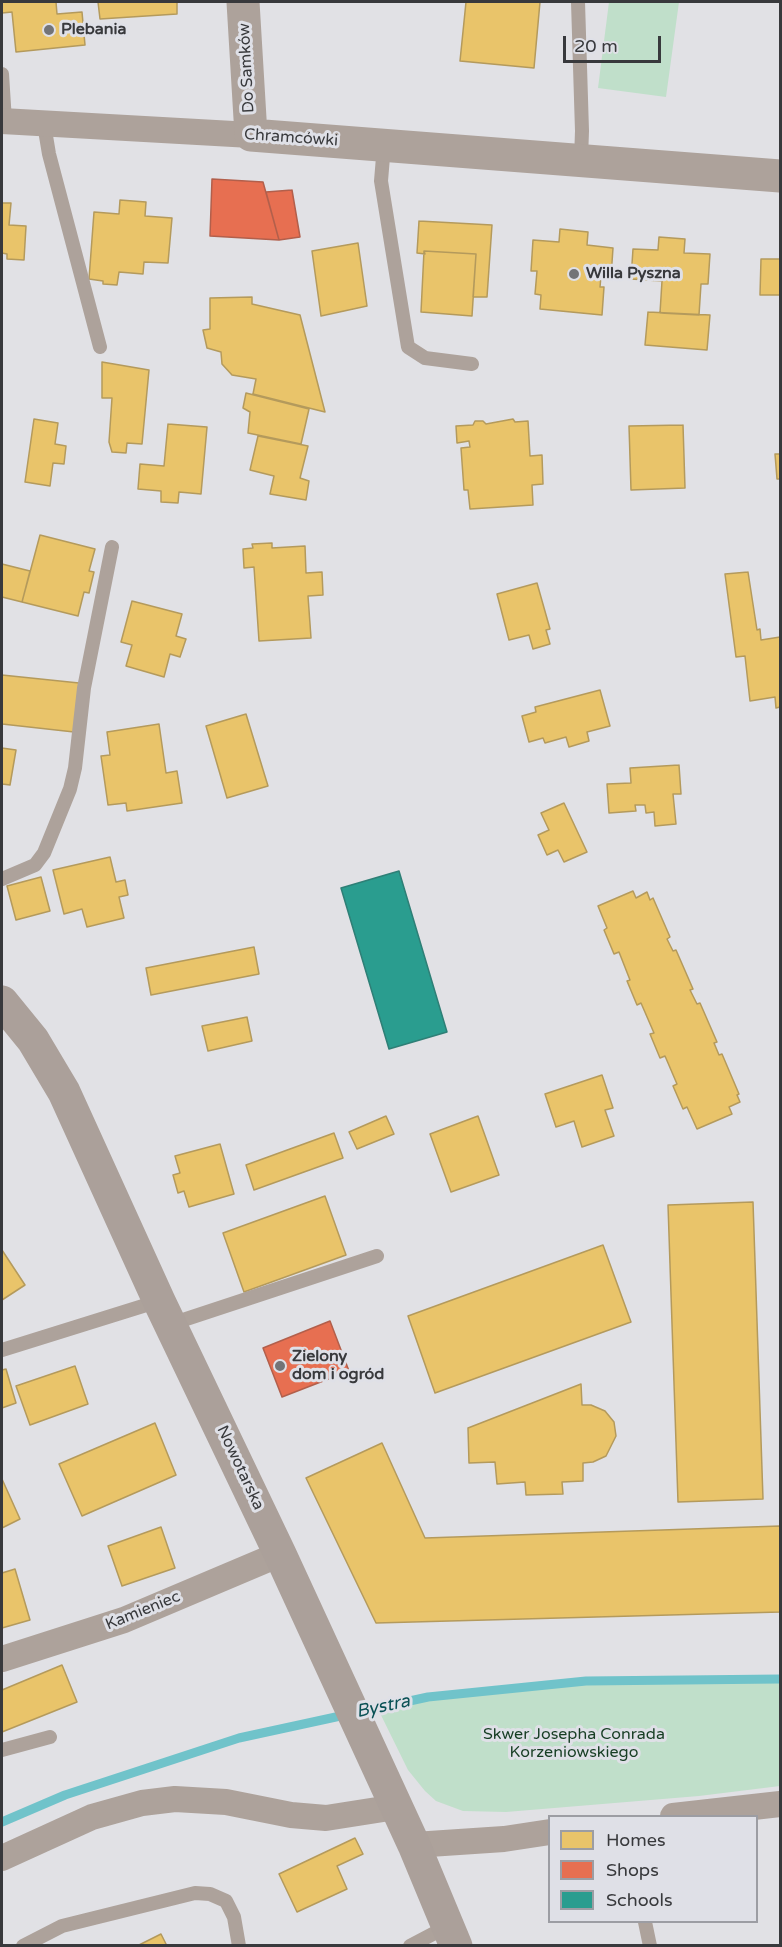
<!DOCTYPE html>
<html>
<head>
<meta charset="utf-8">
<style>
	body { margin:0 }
	#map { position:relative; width:782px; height:1947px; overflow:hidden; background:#e1e1e5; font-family:"Varela Round",sans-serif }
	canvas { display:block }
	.frame { position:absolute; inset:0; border:3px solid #38393c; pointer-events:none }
	.legend { position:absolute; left:548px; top:1815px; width:210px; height:108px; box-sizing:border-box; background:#dfe0e7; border:2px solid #9c9da3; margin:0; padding:8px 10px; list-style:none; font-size:18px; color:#38393c }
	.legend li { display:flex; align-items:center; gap:12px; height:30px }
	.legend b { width:30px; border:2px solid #9c9da3 }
	.scale { position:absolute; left:563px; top:36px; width:98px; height:27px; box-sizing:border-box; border:3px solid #38393c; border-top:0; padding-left:8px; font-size:18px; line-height:21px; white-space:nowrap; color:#38393c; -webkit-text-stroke:4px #dfe0e7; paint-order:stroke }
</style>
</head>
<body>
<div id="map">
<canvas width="782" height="1947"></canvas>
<div class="frame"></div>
<ul class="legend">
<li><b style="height:16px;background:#e9c46a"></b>Homes</li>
<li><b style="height:16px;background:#e76f51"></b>Shops</li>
<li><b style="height:16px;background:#2a9d8f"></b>Schools</li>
</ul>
<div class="scale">20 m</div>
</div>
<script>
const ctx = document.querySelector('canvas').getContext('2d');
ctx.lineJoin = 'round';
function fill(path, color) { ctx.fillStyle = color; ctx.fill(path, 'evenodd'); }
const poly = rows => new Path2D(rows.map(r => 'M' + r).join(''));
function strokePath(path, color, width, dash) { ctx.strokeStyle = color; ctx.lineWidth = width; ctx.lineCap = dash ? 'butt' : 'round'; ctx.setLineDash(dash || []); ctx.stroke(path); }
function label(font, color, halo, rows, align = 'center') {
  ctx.font = font + ' "Varela Round",sans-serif'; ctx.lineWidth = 6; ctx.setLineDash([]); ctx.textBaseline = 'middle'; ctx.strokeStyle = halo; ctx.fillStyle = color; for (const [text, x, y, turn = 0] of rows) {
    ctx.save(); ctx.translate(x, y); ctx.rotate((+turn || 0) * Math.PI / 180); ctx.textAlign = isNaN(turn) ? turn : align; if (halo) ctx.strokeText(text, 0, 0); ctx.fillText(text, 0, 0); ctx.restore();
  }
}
fill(poly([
	[609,2,679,2,666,97,598,88],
	[780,1679,780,1786,699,1796,506,1812,463,1811,436,1801,425,1791,408,1770,378,1709,428,1697,586,1681]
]), '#c0dfca');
const homes = poly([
	[2,2,56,2,57,14,82,12,85,45,16,52,12,12,2,13,2,2],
	[98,2,177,2,177,14,100,19,98,2],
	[466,2,540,2,534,68,460,61,466,2],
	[120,200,146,202,145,216,172,218,168,263,144,262,143,274,119,272,117,285,103,284,103,281,89,279,94,212,119,214,120,200],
	[2,203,11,203,9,225,26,226,24,260,7,259,7,254,2,253,2,203],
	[419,221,492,225,487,297,473,297,476,254,424,251,425,254,417,253,419,221],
	[560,229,588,232,587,245,613,248,611,277,601,276,600,287,604,287,602,315,540,309,541,295,535,294,537,271,531,271,533,240,559,242,560,229],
	[659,237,685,239,684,253,710,254,708,284,701,284,699,315,660,313,662,281,631,279,633,249,658,250,659,237],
	[358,243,367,306,321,316,312,251,358,243],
	[424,251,476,254,472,316,421,312,424,251],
	[761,259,780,259,780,295,760,295,761,259],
	[252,297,252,304,300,315,325,412,253,394,256,379,232,375,222,364,221,352,207,348,203,330,210,329,210,298,252,297],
	[648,312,710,315,707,350,645,345,648,312],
	[102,362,149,370,142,444,127,443,126,453,112,452,109,442,112,398,102,398,102,362],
	[246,393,309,409,301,444,248,433,250,412,243,408,246,393],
	[34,419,58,423,55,444,66,446,64,464,53,463,50,486,25,482,34,419],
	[513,419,515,422,528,421,530,456,542,455,543,484,532,485,533,505,470,509,468,490,464,490,461,448,470,447,469,441,457,443,456,426,473,425,475,421,483,421,486,424,513,419],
	[168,424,207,427,201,494,179,492,178,503,161,502,161,491,138,489,140,464,164,466,168,424],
	[683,425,685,488,631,490,629,426,683,425],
	[258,436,308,446,300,478,309,481,306,500,270,494,274,476,250,470,258,436],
	[775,454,780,454,780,479,777,479,775,454],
	[40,535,95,549,89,571,94,572,89,593,84,592,78,616,22,602,40,535],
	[272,543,272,548,305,546,306,573,322,572,323,595,308,596,311,638,259,641,254,567,244,568,243,549,253,548,252,544,272,543],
	[2,564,30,571,22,602,2,597,2,564],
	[748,572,757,630,760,629,761,640,780,637,780,707,776,708,775,697,750,701,745,656,736,657,725,574,748,572],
	[537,583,550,629,546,630,550,644,533,649,529,635,509,640,497,594,537,583],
	[132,601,182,614,176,636,186,639,180,657,170,654,164,677,126,666,132,645,121,642,132,601],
	[2,675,79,683,74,732,2,724,2,675],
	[600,690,610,726,587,732,589,741,569,747,566,737,545,743,543,738,529,742,522,716,536,712,535,707,600,690],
	[246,714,268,786,227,798,206,726,246,714],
	[159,724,166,773,177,771,182,803,127,811,126,803,108,805,101,756,110,755,107,732,159,724],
	[2,748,16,750,10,785,2,784,2,748],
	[679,765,681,794,673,794,676,824,655,826,654,812,646,813,645,805,635,805,636,811,609,813,607,784,631,783,630,768,679,765],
	[564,803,587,852,564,862,558,850,547,855,538,835,549,830,541,813,564,803],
	[110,857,116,882,125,880,128,895,119,897,124,918,87,927,82,909,64,914,53,870,110,857],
	[41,877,50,911,16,920,7,886,41,877],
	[633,891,636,898,647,892,650,900,653,898,670,937,667,939,673,951,676,950,693,989,690,990,697,1004,700,1003,717,1042,714,1043,719,1055,722,1054,739,1094,737,1095,740,1102,729,1107,732,1114,697,1129,687,1107,683,1109,673,1086,677,1084,665,1056,660,1058,650,1034,654,1033,641,1003,637,1005,627,981,630,980,619,952,614,954,604,930,607,928,598,906,633,891],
	[254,947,259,974,151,995,146,968,254,947],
	[247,1017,252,1041,208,1051,202,1026,247,1017],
	[602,1075,613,1108,605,1110,614,1136,582,1147,574,1121,556,1127,545,1094,602,1075],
	[386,1116,394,1134,357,1149,349,1132,386,1116],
	[478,1116,499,1175,451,1192,430,1134,478,1116],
	[334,1133,343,1158,254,1190,246,1165,334,1133],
	[220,1144,234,1194,189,1207,184,1191,178,1193,173,1175,180,1173,175,1156,220,1144],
	[325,1196,346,1255,244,1292,223,1233,325,1196],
	[753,1202,763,1499,678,1502,668,1205,753,1202],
	[603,1245,631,1322,435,1393,408,1316,603,1245],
	[2,1250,25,1285,2,1300,2,1250],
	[75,1366,88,1404,30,1425,16,1386,75,1366],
	[6,1369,16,1403,2,1408,2,1370,6,1369],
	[581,1384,582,1405,591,1405,605,1411,614,1422,616,1436,606,1456,593,1462,583,1463,583,1481,562,1482,563,1494,526,1495,525,1482,497,1484,495,1462,469,1463,468,1428,581,1384],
	[155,1423,176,1475,82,1516,59,1464,155,1423],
	[382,1443,425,1538,780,1526,780,1612,376,1623,306,1478,382,1443],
	[2,1479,20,1519,2,1528,2,1479],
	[161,1527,175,1568,122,1586,108,1546,161,1527],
	[15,1569,30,1620,2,1628,2,1573,15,1569],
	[62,1665,77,1702,2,1732,2,1690,62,1665],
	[355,1838,363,1854,337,1866,347,1889,297,1912,279,1874,355,1838],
	[161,1934,167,1946,137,1946,161,1934]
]);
fill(homes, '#e9c46a');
strokePath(homes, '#b49a5c', 1.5);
const shops = poly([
	[212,179,263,182,279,240,210,236,212,179],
	[292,190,300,237,279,240,266,192,292,190],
	[330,1321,349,1371,282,1397,263,1348,330,1321]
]);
fill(shops, '#e76f51');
strokePath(shops, '#b25f4b', 1.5);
const schools = poly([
	[399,871,447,1032,389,1049,341,888,399,871]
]);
fill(schools, '#2a9d8f');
strokePath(schools, '#2e7f76', 1.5);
strokePath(poly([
	[2,1822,65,1795,239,1738,428,1697,586,1681,780,1679]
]), '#70c3ca', 9);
strokePath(poly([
	[578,2,582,131,581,159],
	[2,74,5,121],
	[44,124,49,154,100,347],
	[384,145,381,181,408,347,425,358,472,364],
	[2,879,35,865,44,853,70,789,75,768,84,688,112,547],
	[171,1324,377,1256],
	[2,1350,159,1301],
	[2,1750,50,1737],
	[645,1922,650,1946],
	[23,1946,62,1926,195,1893,210,1894,226,1901,234,1917,239,1946],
	[410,1946,448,1926]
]), '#ada29b', 14);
strokePath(poly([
	[2,121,251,135],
	[2,1659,124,1620,280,1554],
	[673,1816,780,1804],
	[414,1845,504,1839,550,1832],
	[2,1858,92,1817,142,1803,175,1799,226,1802,291,1815,326,1818,396,1807]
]), '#ada29b', 26);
strokePath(poly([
	[243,2,251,135,780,176]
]), '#ada29b', 33);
strokePath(poly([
	[2,1002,33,1040,64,1092,159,1301,280,1554,414,1845,456,1946]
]), '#aba09a', 33);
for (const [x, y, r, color] of [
	[49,30,6,"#737477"],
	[574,274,6,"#737477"],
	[280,1366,6,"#737477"]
]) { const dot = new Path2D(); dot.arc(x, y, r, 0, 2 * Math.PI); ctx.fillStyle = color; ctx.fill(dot); strokePath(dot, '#dfe0e7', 2); }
label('bold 16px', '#38393c', '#dfe0e7', [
	["Plebania",61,30],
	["Willa Pyszna",586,274],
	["Zielony",292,1357],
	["dom i ogród",292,1375]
], 'left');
label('16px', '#38393c', '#dfe0e7', [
	["Do Samków",247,68,-93],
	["Chramcówki",291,138,4],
	["Nowotarska",240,1468,65],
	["Kamieniec",143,1611,-22]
]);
label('16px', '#173e24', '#dfe0e7', [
	["Skwer Josepha Conrada",574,1735],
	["Korzeniowskiego",574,1753]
]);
label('italic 18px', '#0a5155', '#dfe0e7', [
	["Bystra",383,1707,-12]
]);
</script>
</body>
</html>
